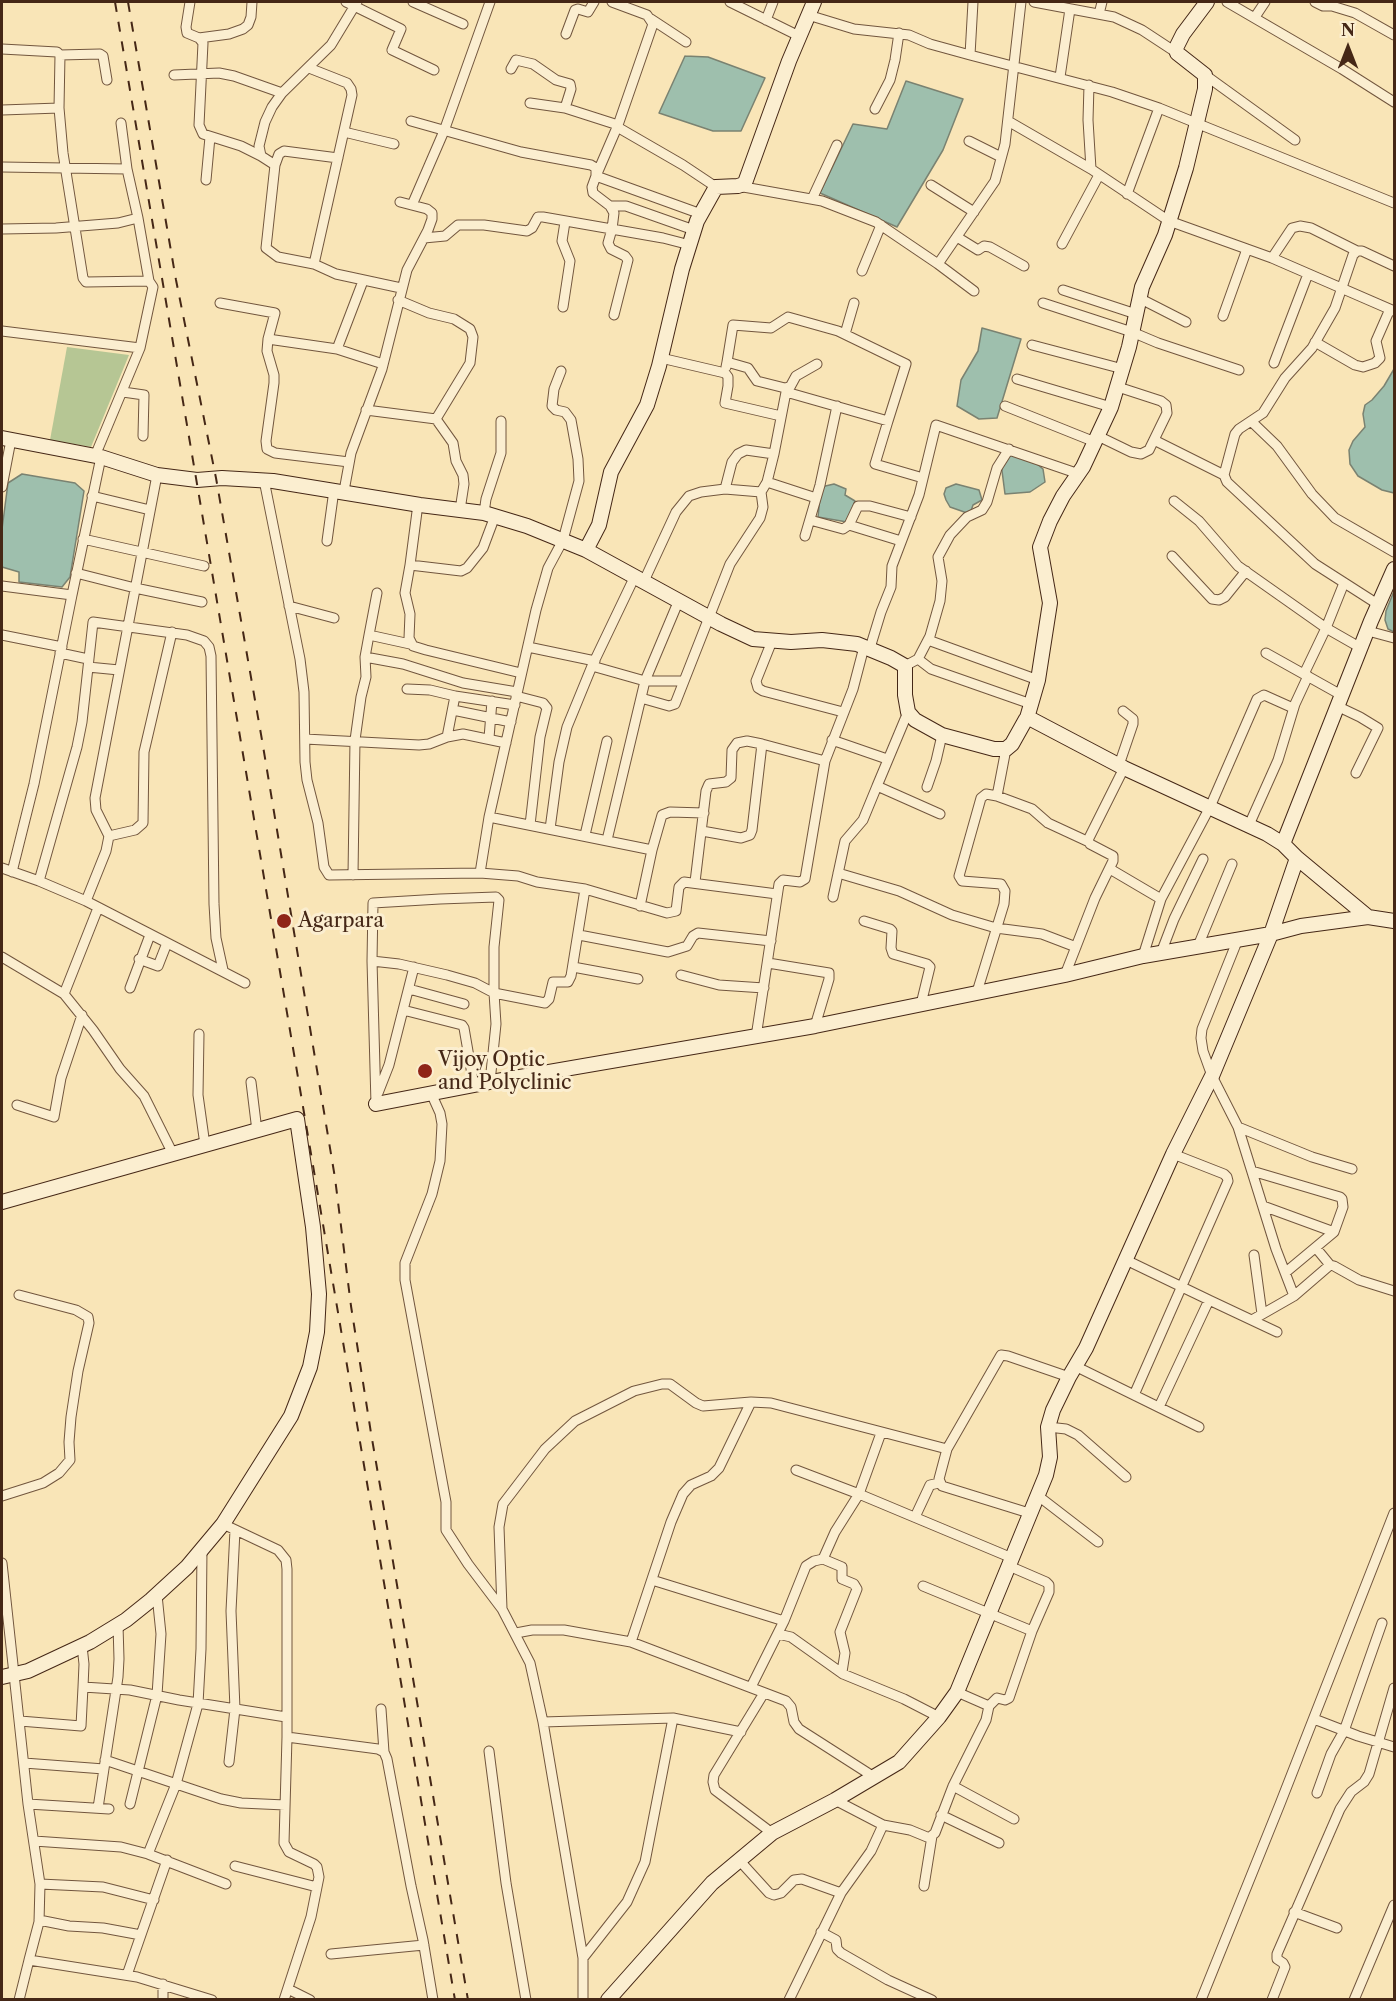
<!DOCTYPE html>
<html>
<head>
<meta charset="utf-8">
<style>
	body { margin:0 }
	#map { position:relative; width:1396px; height:2001px; overflow:hidden; background:#f9e5b7; font-family:"Libre Caslon Text",serif }
	canvas { display:block }
	.frame { position:absolute; inset:0; border:3px solid #452716; pointer-events:none }
	.north { position:absolute; left:1318px; top:18px; width:60px; height:60px; -webkit-text-stroke:4px #fbeed0; paint-order:stroke; rotate:0deg; font-size:16px; font-weight:700; line-height:24px; text-align:center; color:#452716 }
	.north::after { content:''; display:block; margin:auto; width:21px; height:27px; background:#452716; clip-path:polygon(50% 0,100% 100%,50% 72%,0 100%) }
</style>
</head>
<body>
<div id="map">
<canvas width="1396" height="2001"></canvas>
<div class="frame"></div>
<div class="north">N</div>
</div>
<script>
const ctx = document.querySelector('canvas').getContext('2d');
ctx.lineJoin = 'round';
function fill(path, color) { ctx.fillStyle = color; ctx.fill(path, 'evenodd'); }
const poly = rows => new Path2D(rows.map(r => 'M' + r).join(''));
function strokePath(path, color, width, dash) { ctx.strokeStyle = color; ctx.lineWidth = width; ctx.lineCap = dash ? 'butt' : 'round'; ctx.setLineDash(dash || []); ctx.stroke(path); }
function label(font, color, halo, rows, align = 'center') {
  ctx.font = font + ' "Libre Caslon Text",serif'; ctx.lineWidth = 6; ctx.setLineDash([]); ctx.textBaseline = 'middle'; ctx.strokeStyle = halo; ctx.fillStyle = color; for (const [text, x, y, turn = 0] of rows) {
    ctx.save(); ctx.translate(x, y); ctx.rotate((+turn || 0) * Math.PI / 180); ctx.textAlign = isNaN(turn) ? turn : align; if (halo) ctx.strokeText(text, 0, 0); ctx.fillText(text, 0, 0); ctx.restore();
  }
}
fill(poly([
	[67,347,129,355,91,447,50,440]
]), '#b6c694');
const water = poly([
	[685,56,708,57,765,78,741,131,713,131,659,113,685,56],
	[906,81,963,99,943,150,897,227,820,193,853,124,887,129,906,81],
	[982,328,1021,339,997,418,979,419,957,406,961,380,978,351,982,328],
	[1394,369,1394,493,1382,490,1358,476,1350,464,1349,450,1353,441,1365,427,1363,414,1365,405,1372,400,1384,386,1394,369],
	[1014,453,1031,459,1043,469,1045,482,1030,492,1005,494,1001,463,1014,453],
	[22,474,75,483,84,491,70,577,62,587,19,582,19,572,2,567,2,529,8,483,22,474],
	[834,484,846,489,845,495,855,501,847,522,818,517,821,487,834,484],
	[956,484,979,490,982,500,973,505,970,514,950,507,946,500,944,494,946,488,956,484],
	[1394,591,1394,632,1388,629,1385,620,1386,611,1394,591]
]);
fill(water, '#9ebfad');
strokePath(water, '#7a8271', 1.5);
const street = poly([
	[190,2,186,27,187,33,199,38,203,43,199,125,203,134,241,146,261,156],
	[346,2,401,29,392,50,434,70],
	[357,2,331,45,282,93,272,107,265,122,259,146,261,156,275,165,266,248,278,257,314,264,336,274,401,288],
	[413,2,463,24],
	[612,2,647,15,653,24,618,125,619,128,683,165,716,187],
	[730,2,799,36],
	[1034,2,1114,17,1142,30,1177,53],
	[1227,2,1342,69,1394,102],
	[1315,2,1323,6,1332,6,1355,13,1394,35],
	[1099,14,1102,2],
	[808,15,854,29,909,35,930,44,970,55,1112,92,1159,108,1394,203],
	[1255,17,1265,2],
	[651,19,686,42],
	[766,20,773,2],
	[566,34,575,10,578,9,588,12,594,2],
	[199,38,229,34,243,29,248,25,251,17,252,2],
	[2,49,57,52,60,55,59,108,63,153,83,278,86,282,149,281,153,287,140,348,2,331],
	[60,55,100,54,103,56,107,80],
	[970,55,973,2],
	[309,68,347,83,351,89,352,95,314,264],
	[511,69,516,60,533,64,556,80,570,84,571,89,565,108],
	[174,75,219,73,234,76,282,93],
	[1205,75,1295,140],
	[1060,77,1070,9],
	[1089,85,1088,120,1091,169],
	[530,103,565,108,618,125,596,176,701,214],
	[875,109,890,80,895,60,899,33],
	[2,110,59,108],
	[411,121,521,152,591,165,596,168,596,176,592,187,593,193,610,206,614,213,612,229,608,243,611,249,625,256,628,260,614,315],
	[1008,121,1091,169,1169,221,1272,258,1394,311],
	[344,132,394,144],
	[969,141,1001,157],
	[275,165,279,154,284,151,338,158],
	[2,167,127,169],
	[206,180,210,137],
	[931,185,974,212],
	[738,186,822,201,876,222,938,264,995,181,1005,144,1021,2],
	[1127,194,1159,108],
	[812,199,837,145],
	[412,205,444,131,490,2],
	[610,206,626,206,694,230],
	[138,218,149,281],
	[2,229,56,228,118,223,138,218,127,169,121,123],
	[957,237,978,250,984,246,990,247,1024,266],
	[424,238,445,236,458,225,484,225,527,231,532,228,538,217,543,217,663,238,690,245],
	[1062,244,1099,175],
	[1272,258,1292,228,1300,226,1311,228,1357,251],
	[938,264,974,291],
	[862,271,881,225],
	[1063,290,1136,314],
	[1139,298,1186,322],
	[220,303,275,313,268,339,337,349,383,364],
	[1043,303,1132,332,1158,343,1239,370],
	[563,307,570,261,562,241,565,222],
	[1223,316,1247,249],
	[845,334,854,303],
	[268,339,267,351,274,375,274,383,266,441,267,449,275,453,349,462],
	[1315,342,1355,365,1363,367,1375,363,1380,358,1376,341,1390,309],
	[1032,345,1123,369],
	[337,349,363,281],
	[661,358,725,373,728,377,728,386,725,403,781,416],
	[1274,363,1308,274],
	[726,367,727,362,748,368,757,381,785,388,790,387,796,376,817,364],
	[1017,379,1111,407],
	[123,392,144,395,143,436],
	[1005,406,1095,442],
	[366,410,436,419,470,363,473,337,470,329,454,319,429,313,398,300],
	[436,419,453,443,456,461,463,475,464,484,460,510],
	[888,421,875,464,923,478],
	[1252,422,1277,446,1312,494,1335,518,1394,552],
	[1098,436,1131,452,1141,454,1149,450,1167,413,1166,405,1161,401,1118,387],
	[1154,440,1224,475],
	[95,456,140,348],
	[264,480,300,659,304,692,305,762,307,780,318,823,324,867,329,875,480,873,518,876,537,882,585,889,667,913,676,911,679,887,684,882,777,894],
	[767,482,816,498],
	[2,487,11,440],
	[725,489,732,462,738,454,746,450,774,454],
	[344,491,351,453,382,369,407,270,428,230,432,219,432,213,427,209,400,202],
	[92,496,150,510],
	[1174,501,1199,521,1238,566,1326,628,1361,648],
	[484,513,486,499,501,453,501,421],
	[495,516,483,548,467,568,461,571,410,565,405,593,410,614,409,638,413,646,426,650,521,673],
	[810,520,843,529,849,525,858,506,870,506,911,517],
	[849,525,901,541],
	[805,536,820,485,837,406],
	[83,539,204,566],
	[327,541,334,490],
	[1172,556,1212,599,1219,600,1225,597,1246,571],
	[410,565,418,504],
	[76,573,135,588,202,602],
	[644,581,676,512,689,496,701,492,725,489,761,492,767,482,774,454,786,392,888,421,906,364,838,331,788,317,771,328,733,325,727,362],
	[2,586,72,595,101,457],
	[1379,605,1315,564,1227,482,1224,475,1235,434,1239,429,1263,413,1285,378,1312,348,1335,308,1353,255,1357,251,1362,251,1394,266],
	[289,606,334,618],
	[1368,631,1394,638],
	[2,635,62,647],
	[369,635,377,593],
	[928,640,1038,680],
	[772,641,756,681,758,688,763,691,843,712],
	[528,647,595,661],
	[870,648,881,612,891,587,892,566,919,495,936,425,1079,474],
	[60,653,88,659],
	[1266,653,1343,696],
	[365,657,369,635,410,644],
	[918,659,931,669,1031,704],
	[592,666,645,681,684,681],
	[905,666,918,659,930,636,940,601,942,581,938,557,950,535,967,517,982,510,987,502,997,468,1009,449],
	[88,667,119,670],
	[1304,674,1326,628,1344,583],
	[407,689,430,690,455,696,447,737],
	[455,696,515,705],
	[516,696,543,703,547,708,540,737,530,825],
	[641,698,669,706,675,704,730,564,760,518,763,507,761,492],
	[1339,707,1360,717,1378,728,1356,773],
	[453,710,511,722],
	[908,712,877,786,940,814],
	[489,738,492,701],
	[305,739,419,745,429,744,447,737,463,734,506,743],
	[832,740,887,759],
	[1119,765,1133,724,1133,719,1123,711],
	[927,787,936,761,942,735],
	[997,796,1032,809,1048,823,1089,842],
	[489,817,652,850,640,906],
	[1249,825,1278,760,1295,704,1308,676],
	[550,829,559,762,567,727,592,666,635,576],
	[702,831,741,838,750,835,752,830,762,744],
	[585,835,607,741],
	[109,836,135,830,143,823,144,752,172,632],
	[607,840,645,681,679,600],
	[652,850,662,815,670,812,704,813],
	[2,868,39,881,86,901,245,983],
	[1110,869,1161,899],
	[12,872,34,784,72,595],
	[480,873,489,817,536,610,548,568,563,540,579,481,578,459,571,420,565,412,556,410,552,406,554,389,561,371],
	[838,873,899,891,952,915,996,928,1042,934,1076,947],
	[353,875,355,740,361,697,366,677,365,657,403,664,463,683,517,692],
	[39,881,77,747,82,722,93,622,187,635,204,641,209,647,211,656,214,904,216,938,223,970],
	[695,882,706,791,709,784,726,782,731,778,732,750,737,743,747,741,762,744,825,761],
	[833,897,845,841,863,820,877,786],
	[86,901,106,851,109,836,96,810,95,798,157,475],
	[864,921,890,929,892,931,891,948,893,954,927,964,930,967,921,1004],
	[579,935,668,952,687,946,693,936,698,933,771,941],
	[1238,939,1202,1029,1201,1038,1203,1051,1212,1076,1238,1127,1276,1249,1294,1296],
	[1198,946,1232,864],
	[1161,953,1174,919,1203,859],
	[1143,956,1161,899,1210,807,1257,699,1264,695,1293,708],
	[2,957,64,994,93,1030,120,1069,144,1096,173,1154],
	[139,959,158,966,167,943],
	[372,961,399,964,447,975,475,983,494,993,494,947,499,900,496,897,440,899,373,903,372,961,376,1104],
	[768,963,829,973,829,979,815,1026],
	[573,967,638,979],
	[681,975,719,985,764,988],
	[1065,975,1095,898,1113,861,1113,856,1090,844,1088,840,1124,768],
	[130,988,150,935],
	[409,989,464,1004],
	[977,992,1004,904,1005,891,1001,884,962,881,959,876,981,798,986,794,997,796,1006,749],
	[64,994,98,908],
	[403,1010,462,1025,464,1028,474,1086],
	[199,1034,198,1095,205,1145],
	[756,1037,779,884,783,880,800,882,805,879,825,761,853,689,864,647],
	[251,1082,257,1131],
	[490,1082,496,1024,494,993,545,1003,549,999,553,982,568,982,571,976,585,889],
	[378,1093,389,1065,414,967],
	[431,1093,440,1113,442,1124,440,1161,432,1194,405,1263,405,1280,446,1502,446,1530,468,1564,502,1609],
	[17,1105,54,1117,61,1078,82,1015],
	[1238,1127,1312,1157,1352,1169],
	[1252,1171,1340,1197,1342,1199,1343,1207,1334,1232],
	[1263,1206,1334,1232,1286,1272],
	[1316,1248,1330,1265],
	[1254,1255,1262,1314],
	[1126,1260,1209,1300,1159,1407],
	[1209,1300,1277,1332],
	[1252,1320,1294,1296,1330,1265,1334,1266,1359,1280,1394,1291],
	[1075,1366,1199,1427],
	[1134,1395,1228,1181,1227,1177,1224,1174,1173,1154],
	[1048,1427,1066,1429,1078,1435,1126,1477],
	[881,1433,859,1494,835,1532,823,1559,842,1567,842,1579,854,1584,857,1589,840,1632,845,1653,842,1672,843,1674,904,1699,939,1717],
	[796,1470,859,1494,1012,1558],
	[1037,1495,1098,1542],
	[2,1496,43,1483,59,1473,70,1460,69,1442,71,1417,78,1371,89,1323,88,1317,76,1310,19,1295],
	[1029,1513,942,1486,939,1479,947,1449,1001,1355,1008,1356,1069,1377],
	[915,1517,930,1485,939,1483],
	[223,1524,278,1550,286,1560,287,1569,287,1737,284,1843,289,1852,314,1864,317,1867,319,1877,311,1917,284,2000],
	[2,1563,28,1804,40,1884,39,1922,29,1960],
	[652,1580,784,1621],
	[923,1586,1032,1631],
	[516,1633,532,1630,564,1630,631,1642,786,1701,791,1707,794,1722,799,1729,874,1777],
	[778,1634,791,1637,843,1674],
	[631,1642,671,1522,683,1494,691,1485,711,1476,719,1468,751,1402],
	[82,1646,84,1664,83,1687,130,1690,179,1700,286,1717],
	[751,1687,784,1621,806,1566,814,1561,823,1559],
	[764,1693,714,1775,713,1782,715,1790,772,1833],
	[989,1706,997,1698,1005,1700,1009,1698,1032,1631,1049,1592,1049,1585,1046,1582,1009,1566],
	[381,1709,384,1752],
	[673,1718,741,1732],
	[1314,1719,1358,1736,1394,1747],
	[20,1721,81,1726,83,1687],
	[543,1722,673,1718,645,1862,627,1902,583,1958],
	[287,1737,378,1749,384,1752,387,1759,411,1886,423,1940,433,2000],
	[489,1751,506,1883,526,2000],
	[105,1760,221,1799,241,1803,285,1805],
	[229,1762,235,1709,231,1611,235,1530],
	[24,1763,104,1769],
	[953,1786,1014,1819],
	[1317,1793,1331,1754,1344,1731,1382,1623],
	[28,1804,109,1809],
	[130,1804,157,1695,161,1634,157,1595],
	[98,1808,118,1677,119,1659,118,1625],
	[941,1815,999,1843],
	[883,1825,910,1830,927,1837,930,1837,935,1833,953,1786,986,1720,989,1706,957,1692],
	[34,1841,121,1847,148,1854,226,1884],
	[148,1854,176,1784,198,1704,201,1649,202,1549],
	[739,1860,769,1893,774,1895,781,1893,794,1880,802,1879,841,1893],
	[235,1866,317,1887],
	[40,1884,103,1887,154,1900],
	[924,1886,932,1836],
	[1294,1912,1337,1928],
	[39,1920,69,1926,103,1928,141,1935],
	[821,1932,836,1940,837,1949,841,1953,888,1980,932,2000],
	[331,1954,424,1945],
	[127,1975,167,1860],
	[288,1989,310,2000],
	[19,2000,29,1960,137,1977,212,2000],
	[163,2000,163,1984],
	[583,2000,583,1958,543,1722,530,1663,502,1609,499,1527,503,1504,545,1449,575,1421,634,1391,662,1384,670,1384,696,1403,703,1406,751,1402,771,1403,947,1449],
	[789,2000,841,1893,871,1851,883,1825,835,1800],
	[1201,2000,1280,1804,1394,1513],
	[1272,2000,1285,1967,1283,1963,1277,1959,1277,1954,1340,1809,1351,1792,1364,1782,1369,1774,1394,1688],
	[1354,2000,1394,1905]
]);
const secondary = poly([
	[2,438,101,457,157,475,197,480,222,478,273,481,420,505,484,513,527,526,586,550,721,624,753,639,791,642,822,640,857,644,891,658,905,666,905,695,908,712,915,720,942,735,994,749,1006,749,1012,744,1026,719,1029,718,1124,768,1267,834,1283,844,1297,858,1271,934,1212,1076,1173,1154,1086,1348,1069,1377,1053,1410,1048,1427,1050,1457,1046,1475,957,1692,939,1717,899,1762,835,1800,772,1833,712,1883,608,2000],
	[586,550,599,525,611,472,647,405,659,366,682,269,697,221,716,187,738,186,744,184,746,180,789,61,814,2],
	[1027,718,1038,680,1050,603,1040,547,1050,521,1063,496,1083,467,1111,407,1129,347,1142,287,1165,235,1186,168,1205,89,1205,75,1177,53,1176,48,1183,34,1207,2],
	[1283,844,1371,621,1394,569],
	[1297,858,1368,917],
	[376,1104,490,1082,815,1026,1065,975,1143,956,1271,934,1301,926,1368,917,1394,921],
	[2,1202,297,1119,313,1227,319,1294,317,1332,310,1367,291,1416,223,1524,187,1567,151,1600,126,1620,90,1642,28,1671,2,1677]
]);
strokePath(street, '#72563e', 11);
strokePath(secondary, '#452716', 16);
strokePath(street, '#fbeed0', 9);
strokePath(secondary, '#fbeed0', 14);
strokePath(poly([
	[115,2,455,2000],
	[128,2,176,280,216,478,262,740,335,1178,351,1306,371,1433,468,2000]
]), '#452716', 2, [10, 10]);
for (const [x, y, r, color] of [
	[284,921,8,"#8f2418"],
	[425,1071,8,"#8f2418"]
]) { const dot = new Path2D(); dot.arc(x, y, r, 0, 2 * Math.PI); ctx.fillStyle = color; ctx.fill(dot); strokePath(dot, '#fbeed0', 2); }
label('20px', '#452716', '#fbeed0', [
	["Agarpara",298,921],
	["Vijoy Optic",438,1060],
	["and Polyclinic",438,1083]
], 'left');
</script>
</body>
</html>
